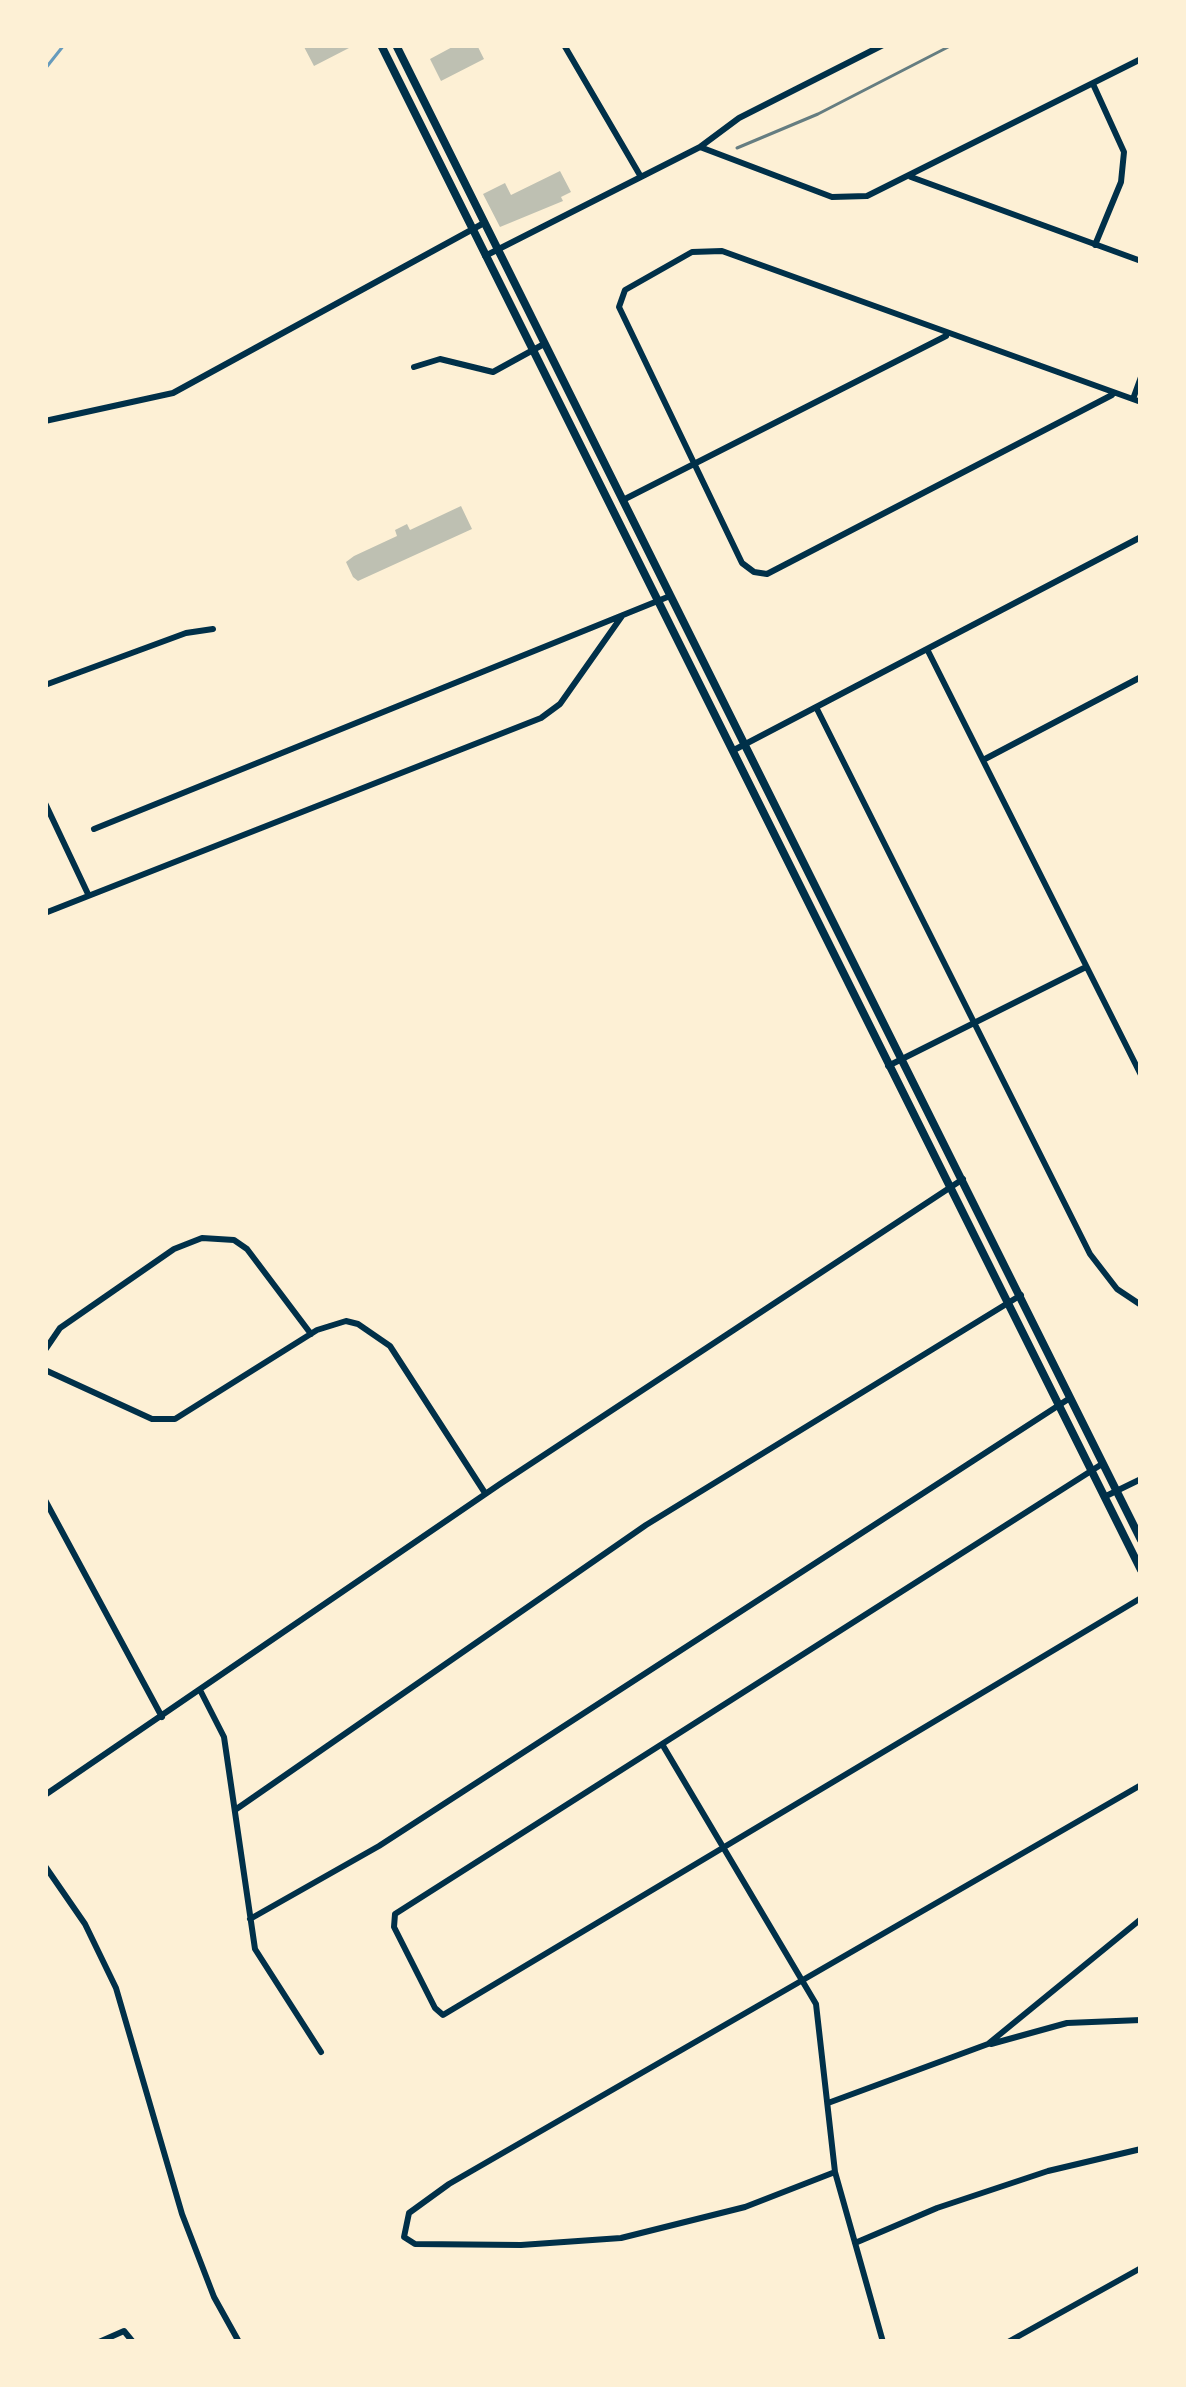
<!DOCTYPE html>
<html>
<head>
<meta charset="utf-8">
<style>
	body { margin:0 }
	#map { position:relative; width:1186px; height:2387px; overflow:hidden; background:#fdf0d5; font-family:"Varela Round",sans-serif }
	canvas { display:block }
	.frame { position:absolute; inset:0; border:48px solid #fdf0d5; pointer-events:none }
</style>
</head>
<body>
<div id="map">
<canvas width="1186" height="2387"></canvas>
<div class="frame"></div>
</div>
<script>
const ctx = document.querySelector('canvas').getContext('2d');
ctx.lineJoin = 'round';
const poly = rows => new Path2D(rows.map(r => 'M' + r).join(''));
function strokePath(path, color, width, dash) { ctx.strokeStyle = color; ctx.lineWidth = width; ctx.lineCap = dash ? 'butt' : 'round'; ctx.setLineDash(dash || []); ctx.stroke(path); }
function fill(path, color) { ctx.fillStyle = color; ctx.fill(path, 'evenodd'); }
strokePath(poly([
	[45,69,64,45]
]), '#669bbc', 3);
fill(poly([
	[303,45,348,45,349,48,314,66],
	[456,45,477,45,484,59,441,81,430,59],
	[560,171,571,192,561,197,563,201,500,227,483,194,505,183,511,195],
	[461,506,472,529,358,581,353,577,346,562,354,556,397,536,395,530,407,524,410,530]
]), '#bec0b2');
strokePath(poly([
	[564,45,641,177],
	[1093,84,1124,152,1121,182,1095,245],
	[700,147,832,197,867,196,1141,59],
	[911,177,1141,261],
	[485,256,700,147,739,118,883,45],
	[414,367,440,359,493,372,544,344],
	[1112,395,767,574,754,572,742,563,619,307,625,290,692,252,722,251,1141,402],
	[1133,399,1141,377],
	[45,421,173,393,484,223],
	[623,500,946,336],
	[927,649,1141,1075],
	[45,685,186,633,213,629],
	[816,707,1090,1254,1117,1289,1141,1305],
	[734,750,1141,537],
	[985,759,1141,677],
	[45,803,88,894],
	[94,829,670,596],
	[45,913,541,718,560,704,622,616],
	[888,1066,1086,967],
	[45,1350,60,1328,174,1249,202,1238,234,1240,247,1249,311,1334],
	[45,1370,152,1419,175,1419,317,1330,346,1321,358,1324,390,1346,485,1493],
	[1102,1464,395,1914,394,1927,435,2008,443,2015,1141,1598],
	[1104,1497,1141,1479],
	[45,1500,162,1717],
	[200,1690,224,1737,255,1949,321,2052],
	[662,1744,816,2004,835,2172,883,2342],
	[45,1795,500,1484,963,1179],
	[235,1810,646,1525,1021,1295],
	[250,1919,379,1846,1070,1398],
	[991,2044,1067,2023,1141,2020],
	[828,2103,988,2044,1141,1919],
	[835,2172,745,2207,621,2238,521,2245,415,2244,404,2237,409,2213,449,2184,1141,1785],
	[855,2243,937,2208,1048,2171,1141,2149],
	[99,2342,124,2331,133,2342],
	[1008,2342,1141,2268]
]), '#003049', 6);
strokePath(poly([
	[45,1866,85,1924,116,1988,182,2214,214,2297,239,2342]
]), '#003049', 6);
strokePath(poly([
	[381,45,1141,1570],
	[396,45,1141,1540]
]), '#003049', 8);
strokePath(poly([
	[737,148,818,114,952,45]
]), '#657d81', 3);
</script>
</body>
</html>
